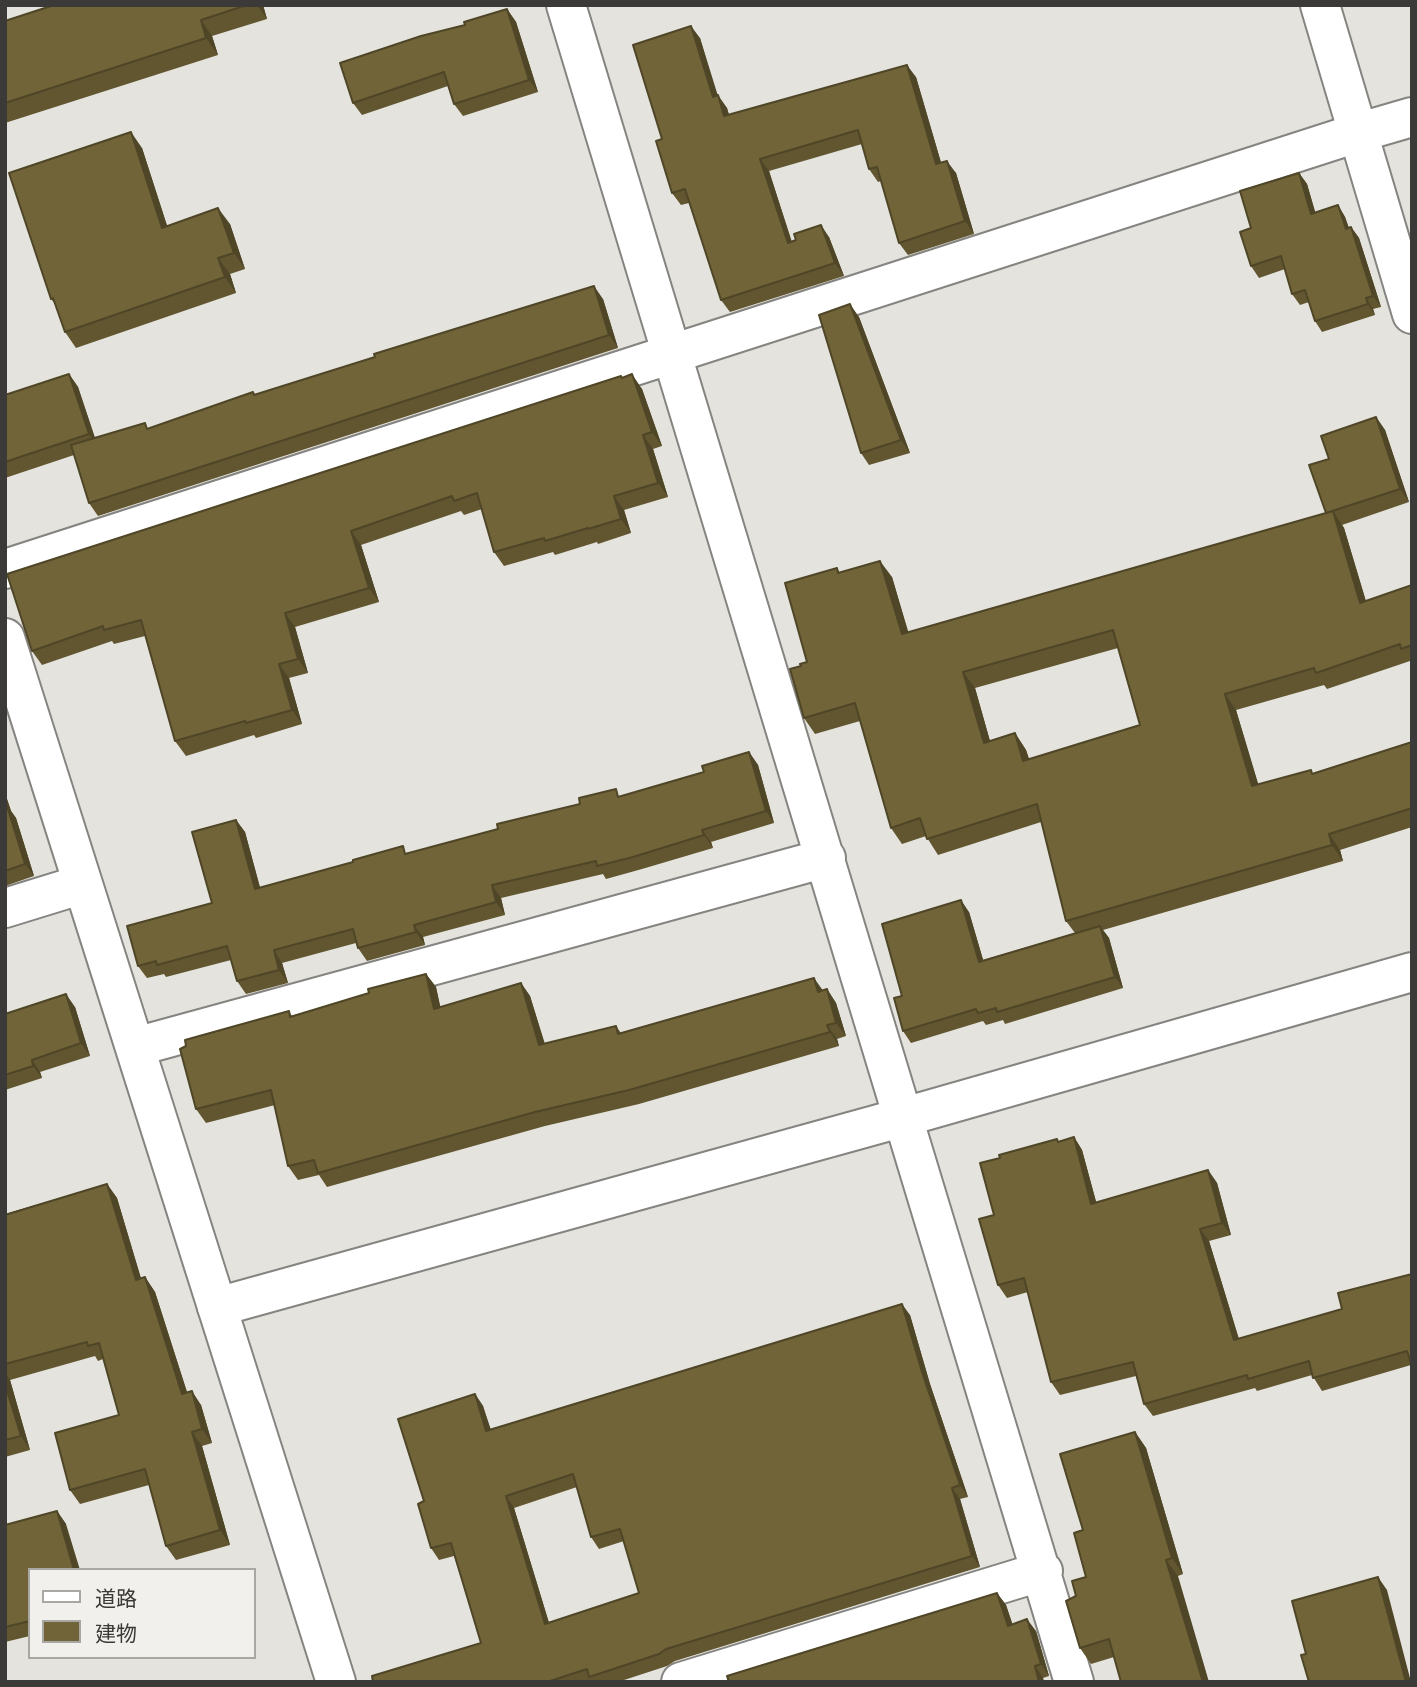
<!DOCTYPE html>
<html>
<head>
<meta charset="utf-8">
<style>
	body { margin:0 }
	#map { position:relative; width:1417px; height:1687px; overflow:hidden; background:#e4e3de; font-family:"Sofia Sans Condensed","Noto Sans JP",sans-serif }
	canvas { display:block }
	.frame { position:absolute; inset:0; border:7px solid #3b3a38; pointer-events:none }
	.legend { position:absolute; left:28px; top:1568px; width:228px; height:91px; box-sizing:border-box; background:#f1f0ec; border:2px solid #a8a7a4; margin:0; padding:9px 12px; list-style:none; font-size:21px; color:#3b3a38 }
	.legend li { display:flex; align-items:center; gap:14px; height:35px }
	.legend b { width:35px; border:2px solid #a8a7a4 }
</style>
</head>
<body>
<div id="map">
<canvas width="1417" height="1687"></canvas>
<div class="frame"></div>
<ul class="legend">
<li><b style="height:9px;background:#fff"></b>道路</li>
<li><b style="height:19px;background:#716438"></b>建物</li>
</ul>
</div>
<script>
const ctx = document.querySelector('canvas').getContext('2d');
ctx.lineJoin = 'round';
const poly = rows => new Path2D(rows.map(r => 'M' + r).join(''));
function strokePath(path, color, width, dash) { ctx.strokeStyle = color; ctx.lineWidth = width; ctx.lineCap = dash ? 'butt' : 'round'; ctx.setLineDash(dash || []); ctx.stroke(path); }
function fill(path, color) { ctx.fillStyle = color; ctx.fill(path, 'evenodd'); }
const minor = poly([
	[566,5,1074,1682],
	[1320,5,1412,314],
	[5,569,1357,133,1412,117],
	[5,638,336,1682],
	[5,908,83,884],
	[135,1047,826,858],
	[681,1682,1043,1571]
]);
const tertiary = poly([
	[217,1307,904,1117,1412,972]
]);
strokePath(minor, '#858480', 42);
strokePath(tertiary, '#858480', 42);
strokePath(minor, '#fff', 38);
strokePath(tertiary, '#fff', 38);
fill(poly([
	[54,5,263,5,267,19,212,36,218,55,5,123,5,21],
	[507,9,516,22,538,92,463,116,454,104,448,86,362,115,353,103,465,25],
	[700,38,717,96,727,108,729,115,916,77,941,163,956,173,974,234,908,255,899,243,881,181,878,182,869,169,862,144,769,171,792,242,829,237,844,276,730,312,721,300,689,203,681,205,672,193,662,139],
	[142,148,167,226,230,224,245,269,230,274,236,293,76,348,65,332,56,305,51,299],
	[1299,173,1307,184,1315,212,1338,205,1345,217,1349,228,1351,227,1359,238,1381,307,1373,309,1375,315,1322,332,1315,321,1309,302,1300,305,1292,294,1285,269,1259,278,1251,266,1251,228],
	[603,299,618,348,98,516,89,503,74,455,5,478,5,395,69,374,78,387,95,438,148,429,253,392,255,394],
	[859,317,910,453,869,465,861,453],
	[623,377,642,389,662,446,653,449,668,497,624,510,631,533,598,544,597,542,555,555,553,552,504,566,494,552,482,509,464,515,461,511,361,545,379,602,295,627,308,673,289,678,302,724,256,738,254,735,186,756,175,741,145,636,114,644,112,641,42,665,32,651],
	[1376,417,1385,430,1409,502,1342,525,1344,528,1366,601,1412,585,1412,663,1410,661,1327,689,1324,685,1236,710,1258,785,1314,774,1412,742,1412,827,1340,850,1343,861,1103,930,1109,938,1123,988,1005,1024,1003,1020,986,1025,983,1021,911,1043,903,1031,902,996,969,912,983,960,1075,933,1066,921,1041,822,938,855,926,836,902,844,891,828,860,721,815,734,804,718,801,666,807,662,837,568,840,573,892,577,908,633,1326,513,1329,459],
	[1118,648,1140,725,1029,759,1026,750,1015,733,990,741,975,688],
	[749,752,758,765,774,823,711,842,713,848,642,869,606,879,603,874,501,898,505,915,423,937,425,945,367,961,358,948,356,943,282,963,288,983,246,994,237,981,231,960,166,977,164,974,147,978,138,966,212,903,236,820,245,832,260,888,408,853,621,796,704,772],
	[5,793,11,811,16,818,34,876,5,886],
	[426,974,436,987,440,1007,521,983,530,996,545,1044,616,1026,621,1033,827,989,836,1003,846,1036,837,1039,839,1046,639,1104,545,1126,327,1187,319,1175,298,1180,288,1166,275,1105,206,1123,196,1109,289,1011,292,1016,369,993],
	[75,1007,90,1056,40,1072,42,1078,5,1090,5,1014],
	[1074,1137,1082,1150,1096,1202,1208,1170,1217,1183,1231,1235,1209,1241,1239,1339,1342,1309,1412,1274,1411,1365,1322,1391,1312,1375,1257,1391,1255,1388,1153,1416,1144,1404,1136,1376,1060,1395,1051,1382,1028,1292,1007,1298,998,1285,994,1215,1000,1158],
	[107,1184,117,1198,141,1279,145,1277,155,1292,187,1392,201,1405,212,1443,202,1446,230,1545,176,1560,166,1546,149,1485,80,1504,70,1490,119,1415,103,1359,98,1361,95,1356,10,1380,30,1450,5,1457,5,1214],
	[910,1315,930,1384,968,1497,960,1499,980,1567,675,1661,667,1666,618,1682,373,1682,481,1643,454,1556,439,1560,431,1548,424,1501,475,1394,483,1406,490,1429],
	[577,1487,591,1537,599,1549,624,1541,639,1593,549,1623,514,1508],
	[1135,1432,1146,1448,1183,1574,1178,1576,1114,1657,1091,1664,1080,1648,1076,1596,1086,1577],
	[57,1511,66,1524,30,1570,30,1636,5,1642,5,1525],
	[997,1593,1006,1605,1012,1624,1036,1631,1049,1676,1043,1678,1044,1682,729,1682]
]), '#615630');
fill(poly([
	[257,5,263,5,267,19],
	[507,9,516,22,538,92,529,80],
	[201,20,212,36,218,55,206,38],
	[691,26,700,38,722,109,713,97],
	[907,65,916,77,945,176,936,164],
	[718,95,727,108,733,129,724,116],
	[131,132,142,148,173,244,162,228],
	[760,159,769,171,796,256,788,243],
	[947,161,956,173,974,234,965,221],
	[1299,173,1307,184,1319,225,1311,214],
	[1338,205,1345,217,1353,240,1346,229],
	[218,208,230,224,245,269,234,253],
	[821,225,829,237,844,276,835,263],
	[1351,227,1359,238,1381,307,1373,296],
	[218,258,230,274,236,293,225,277],
	[594,286,603,299,618,348,609,335],
	[1366,298,1373,309,1375,315,1368,304],
	[850,304,859,317,910,453,901,440],
	[69,374,78,387,98,447,89,434],
	[632,374,642,389,662,446,652,432],
	[1376,417,1385,430,1409,502,1400,489],
	[643,435,653,449,668,497,658,483],
	[614,496,624,510,631,533,621,519],
	[1333,511,1344,528,1371,619,1360,603],
	[351,531,361,545,379,602,369,588],
	[880,561,892,577,914,651,902,634],
	[285,613,295,627,308,673,298,659],
	[279,664,289,678,302,724,292,710],
	[963,672,975,688,995,759,984,743],
	[1225,694,1236,710,1264,803,1252,786],
	[1015,733,1026,750,1035,777,1023,761],
	[749,752,758,765,774,823,766,811],
	[5,793,11,811,16,818,34,876,25,864,5,808],
	[236,820,245,832,264,902,255,889],
	[702,830,711,842,713,848,704,835],
	[1329,834,1340,850,1343,861,1332,845],
	[492,885,501,898,505,915,496,902],
	[961,900,969,912,987,973,979,962],
	[414,925,423,937,425,945,416,932],
	[1100,926,1109,938,1123,988,1115,977],
	[274,950,282,963,288,983,279,970],
	[426,974,436,987,444,1023,434,1009],
	[814,978,824,992,818,992],
	[521,983,530,996,549,1059,539,1045],
	[827,989,836,1003,846,1036,836,1023],
	[66,994,75,1007,90,1056,81,1043],
	[827,1025,837,1039,839,1046,830,1032],
	[32,1060,40,1072,42,1078,33,1066],
	[1074,1137,1082,1150,1100,1216,1091,1204],
	[1208,1170,1217,1183,1231,1235,1222,1223],
	[107,1184,117,1198,146,1295,136,1280],
	[1200,1229,1209,1241,1243,1353,1234,1340],
	[145,1277,155,1292,192,1408,182,1394],
	[902,1304,910,1315,930,1384,968,1497,960,1485,922,1372],
	[5,1373,10,1380,30,1450,21,1436,5,1384],
	[192,1391,201,1405,212,1443,202,1429],
	[475,1394,483,1406,495,1442,486,1431],
	[192,1432,202,1446,230,1545,220,1530],
	[1135,1432,1146,1448,1183,1574,1172,1558],
	[952,1488,960,1499,980,1567,972,1556],
	[506,1496,514,1508,553,1636,545,1624],
	[57,1511,66,1524,80,1570,74,1570],
	[1166,1560,1178,1576,1209,1682,1203,1682],
	[1378,1577,1387,1590,1411,1682,1406,1682],
	[997,1593,1006,1605,1017,1637,1008,1626],
	[1027,1619,1036,1631,1049,1676,1041,1664],
	[1035,1666,1043,1678,1044,1682,1039,1682]
]), '#4f4627');
const building = poly([
	[54,5,247,5,201,20,206,38,5,103,5,21,54,5],
	[507,9,529,80,454,104,444,72,353,103,340,63,421,36,465,25,464,22,507,9],
	[691,26,713,97,718,95,724,116,907,65,936,164,947,161,965,221,899,243,877,167,869,169,858,130,760,159,788,243,796,240,794,234,821,225,835,263,721,300,685,189,672,193,656,141,662,139,633,45,691,26],
	[131,132,162,228,218,208,234,253,218,258,225,277,65,332,53,298,51,299,9,173,131,132],
	[1299,173,1311,214,1338,205,1346,229,1351,227,1373,296,1366,298,1368,304,1315,321,1305,290,1292,294,1281,256,1251,266,1240,232,1251,228,1240,191,1299,173],
	[594,286,609,335,89,503,71,445,145,423,147,429,253,392,254,395,375,357,374,354,594,286],
	[850,304,901,440,861,453,819,315,850,304],
	[69,374,89,434,5,462,5,395,69,374],
	[632,374,652,432,643,435,658,483,614,496,621,519,588,529,588,528,545,541,544,538,494,552,477,493,454,501,452,496,351,531,369,588,285,613,298,659,279,664,292,710,246,723,245,721,175,741,141,620,104,630,103,626,32,651,7,574,621,376,622,378,632,374],
	[1376,417,1400,489,1326,513,1309,465,1329,459,1321,436,1376,417],
	[1333,511,1360,603,1412,585,1412,645,1401,649,1400,644,1316,673,1314,668,1225,694,1252,786,1311,770,1312,774,1412,742,1412,808,1329,834,1332,845,1066,921,1037,804,927,839,920,818,891,828,855,703,804,718,790,669,801,666,800,664,807,662,785,583,837,568,838,573,880,561,902,634,1333,511],
	[1113,630,1140,725,1023,761,1015,733,984,743,963,672,1113,630],
	[749,752,766,811,702,830,704,835,633,857,597,866,596,861,492,885,496,902,414,925,416,932,358,948,353,929,274,950,279,970,237,981,227,946,157,965,156,961,138,966,127,926,212,903,192,832,236,820,255,889,353,862,353,860,403,846,405,854,498,829,497,824,580,804,579,798,616,789,618,797,704,772,702,766,749,752],
	[5,806,7,806,25,864,5,871,5,806],
	[961,900,979,962,1100,926,1115,977,997,1012,996,1008,978,1013,976,1009,903,1031,894,998,902,996,882,924,961,900],
	[426,974,434,1009,521,983,539,1045,616,1026,618,1034,814,978,818,992,827,989,836,1023,827,1025,830,1032,629,1090,535,1112,318,1173,314,1160,288,1166,271,1090,196,1109,180,1049,186,1046,185,1040,289,1011,290,1017,369,993,368,989,426,974],
	[66,994,81,1043,32,1060,33,1066,5,1075,5,1014,66,994],
	[1074,1137,1091,1204,1208,1170,1222,1223,1200,1229,1234,1340,1342,1309,1338,1293,1412,1274,1412,1366,1407,1351,1313,1378,1309,1361,1248,1379,1247,1375,1144,1404,1133,1362,1051,1382,1024,1278,998,1285,979,1219,994,1215,980,1163,1000,1158,999,1155,1057,1139,1058,1142,1074,1137],
	[107,1184,136,1280,145,1277,182,1394,192,1391,202,1429,192,1432,220,1530,166,1546,145,1469,70,1490,55,1433,119,1415,99,1343,88,1346,87,1342,5,1364,5,1215,107,1184],
	[902,1304,922,1372,960,1485,952,1488,972,1556,666,1649,659,1654,589,1677,587,1669,547,1682,373,1682,372,1676,481,1643,451,1543,431,1548,418,1504,424,1501,398,1419,475,1394,486,1431,902,1304],
	[573,1474,591,1537,620,1529,639,1593,545,1624,506,1496,573,1474],
	[5,1384,21,1436,5,1440,5,1384],
	[1135,1432,1172,1558,1166,1560,1203,1682,1121,1682,1109,1639,1080,1648,1066,1601,1076,1596,1072,1581,1086,1577,1074,1533,1083,1530,1060,1454,1135,1432],
	[57,1511,74,1570,30,1570,30,1621,5,1627,5,1525,57,1511],
	[1378,1577,1406,1682,1309,1682,1301,1655,1306,1654,1292,1601,1378,1577],
	[997,1593,1008,1626,1027,1619,1041,1664,1035,1666,1039,1682,729,1682,727,1676,997,1593]
]);
fill(building, '#716438');
strokePath(building, '#4f4627', 2);
</script>
</body>
</html>
